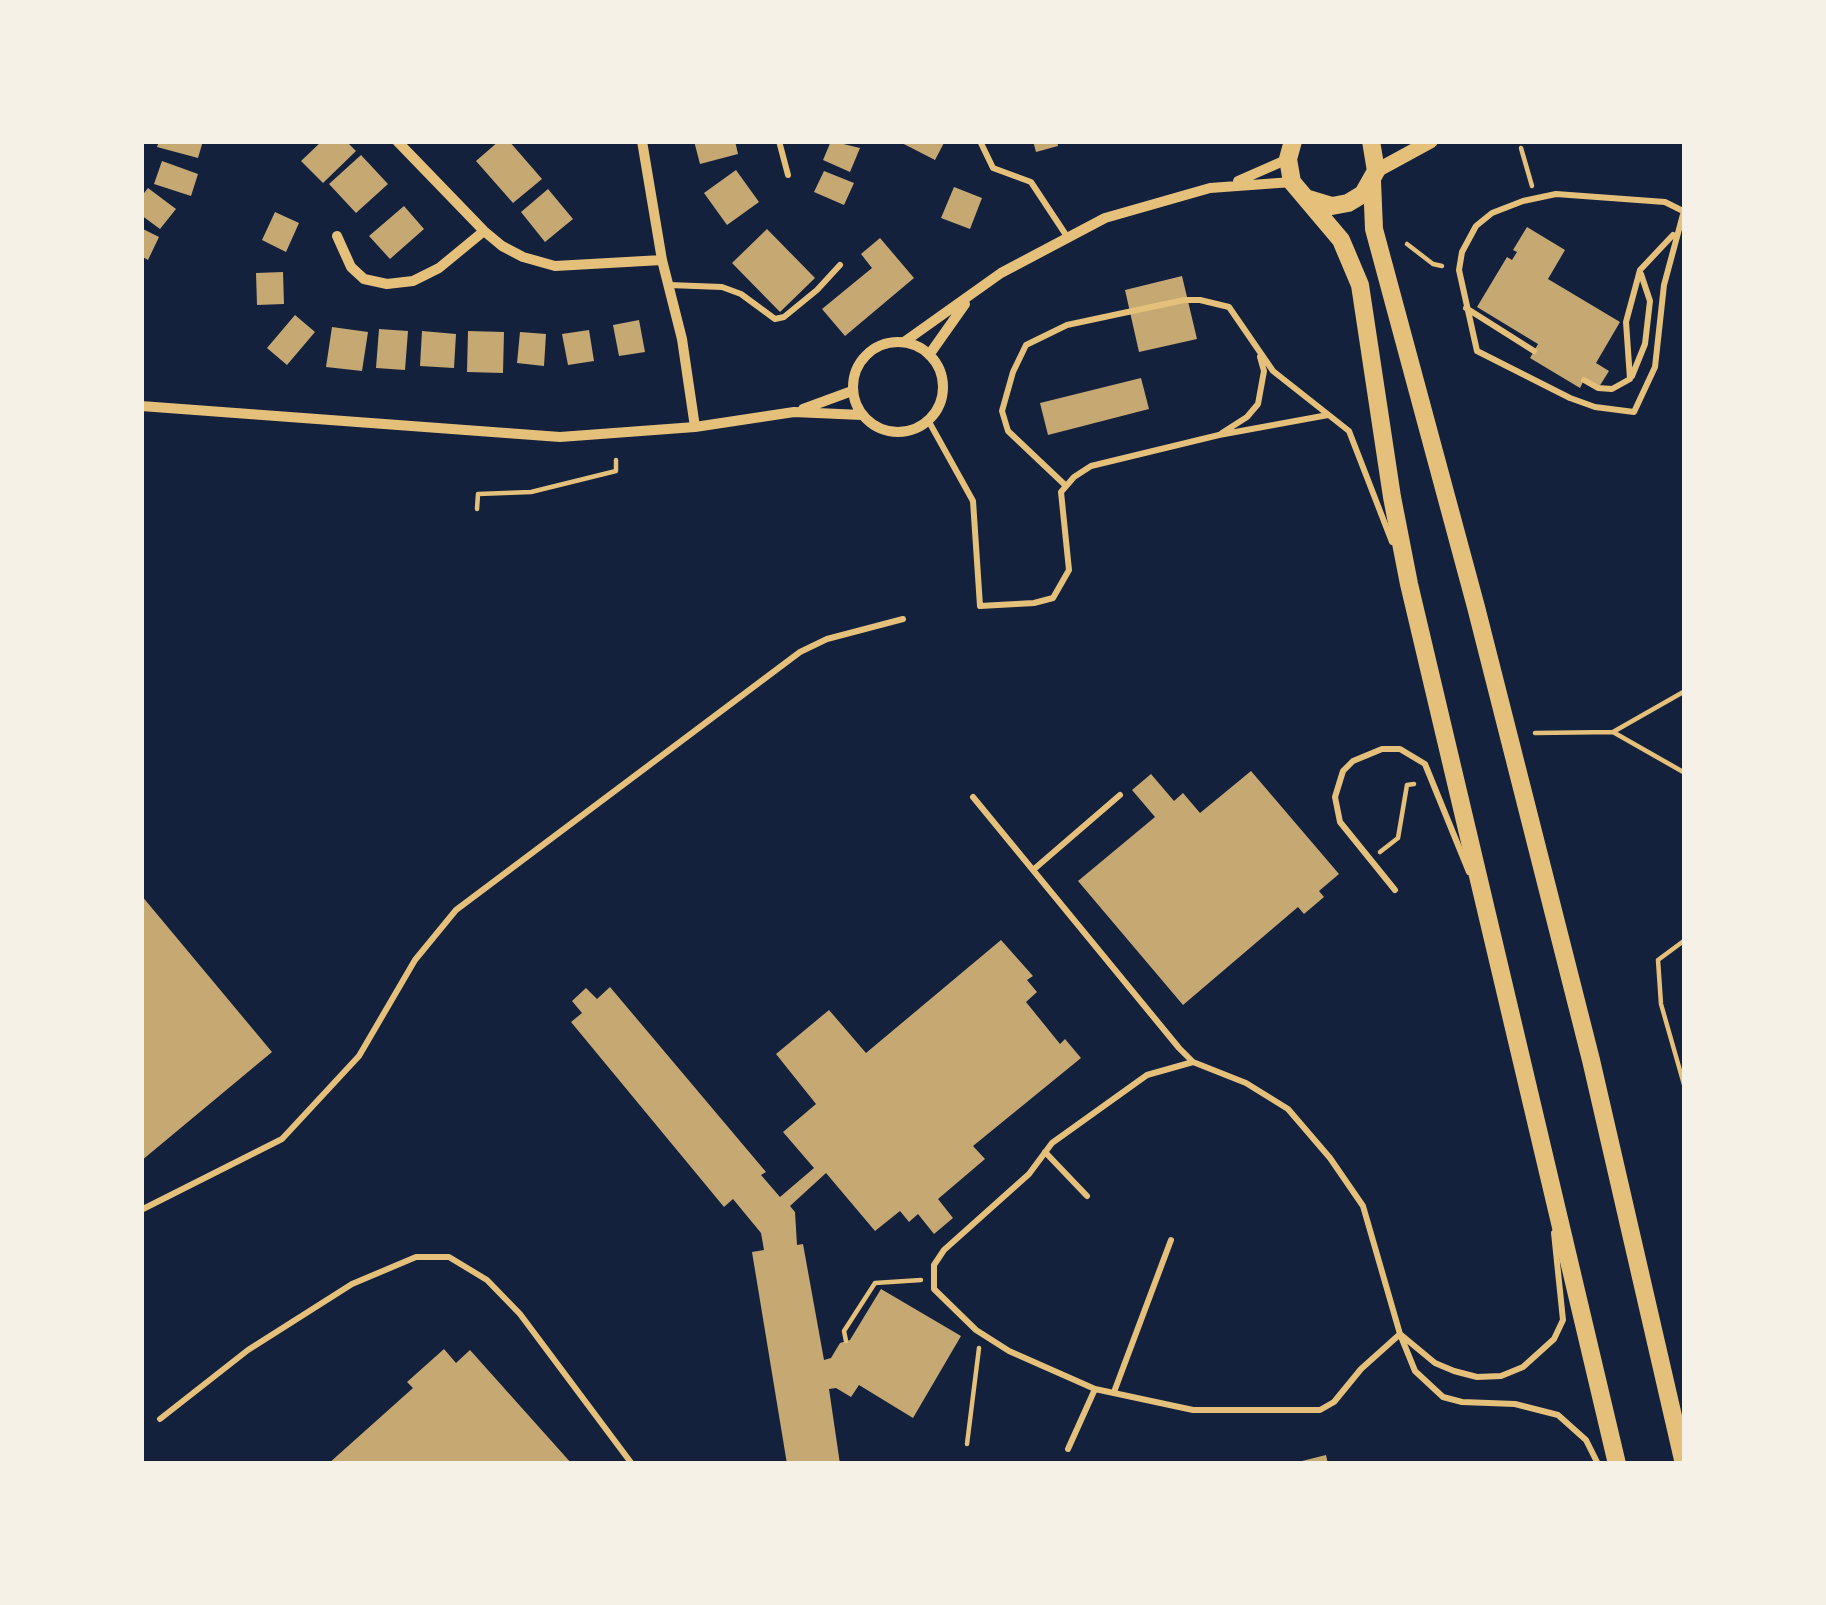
<!DOCTYPE html>
<html>
<head>
<meta charset="utf-8">
<style>
	body { margin:0 }
	#map { position:relative; width:1826px; height:1605px; overflow:hidden; background:#14213d; font-family:Karla,sans-serif }
	canvas { display:block }
	.frame { position:absolute; inset:0; border:144px solid #f6f1e7; pointer-events:none }
</style>
</head>
<body>
<div id="map">
<canvas width="1826" height="1605"></canvas>
<div class="frame"></div>
</div>
<script>
const ctx = document.querySelector('canvas').getContext('2d');
ctx.lineJoin = 'round';
function fill(path, color) { ctx.fillStyle = color; ctx.fill(path, 'evenodd'); }
const poly = rows => new Path2D(rows.map(r => 'M' + r).join(''));
function strokePath(path, color, width, dash) { ctx.strokeStyle = color; ctx.lineWidth = width; ctx.lineCap = dash ? 'butt' : 'round'; ctx.setLineDash(dash || []); ctx.stroke(path); }
fill(poly([
	[159,141,203,141,198,158,157,147],
	[322,141,346,141,356,151,323,183,301,161],
	[499,141,509,141,542,179,513,203,476,161],
	[694,141,735,141,738,154,700,164],
	[831,141,860,148,850,172,823,160],
	[898,141,945,141,935,160],
	[1033,141,1057,141,1058,146,1036,152],
	[361,155,388,184,356,213,329,184],
	[162,161,198,174,191,196,154,184],
	[736,170,759,202,727,225,704,193],
	[824,171,854,183,844,205,814,192],
	[954,187,982,198,970,229,941,218],
	[148,188,176,209,160,229,141,215,141,197],
	[548,189,573,219,545,242,521,212],
	[404,206,424,229,390,259,369,236],
	[275,212,299,223,286,252,262,240],
	[1527,227,1565,250,1548,279,1620,322,1596,363,1609,371,1599,387,1585,378,1580,388,1530,358,1538,344,1477,307,1507,257,1512,260,1517,252,1513,250],
	[141,228,159,237,148,260,141,256],
	[767,229,815,278,780,312,732,263],
	[880,238,914,278,845,336,822,309,872,268,861,254],
	[283,272,284,304,257,305,256,273],
	[1182,276,1197,339,1139,352,1125,290],
	[295,315,315,332,287,365,267,348],
	[639,320,645,352,619,356,613,325],
	[332,327,368,332,362,371,326,367],
	[379,329,408,331,405,370,376,368],
	[589,330,594,361,568,365,562,334],
	[422,331,456,334,454,368,420,366],
	[468,331,504,332,503,373,467,372],
	[520,332,546,334,544,366,517,363],
	[1141,378,1149,409,1048,435,1040,403],
	[1251,771,1339,874,1319,891,1324,897,1304,914,1298,907,1183,1005,1078,881,1155,817,1132,790,1151,774,1174,801,1183,793,1200,813],
	[141,895,272,1052,141,1161],
	[1001,940,1033,976,1027,980,1037,992,1026,1002,1060,1044,1065,1039,1081,1058,973,1146,985,1159,938,1199,953,1218,934,1234,918,1214,909,1222,900,1211,875,1231,826,1173,790,1206,795,1212,797,1245,803,1244,824,1360,831,1358,840,1343,850,1340,881,1289,961,1336,913,1418,859,1385,851,1397,836,1388,829,1389,840,1464,787,1464,752,1252,764,1250,761,1233,733,1199,724,1207,571,1022,582,1013,572,1001,586,988,597,999,610,987,766,1172,761,1175,780,1197,814,1168,783,1132,816,1104,776,1054,829,1010,866,1053],
	[444,1349,456,1363,470,1350,572,1464,328,1464,413,1388,407,1382],
	[1326,1455,1328,1464,1298,1464,1298,1462]
]), '#c6a872');
strokePath(poly([
	[1521,148,1532,186],
	[1407,244,1433,264,1442,266],
	[477,509,478,494,531,492,616,471,616,460],
	[1613,732,1685,773],
	[1535,733,1613,732,1685,691],
	[1380,852,1398,838,1407,785,1414,784],
	[1685,940,1658,960,1661,1004,1685,1088],
	[846,1341,844,1331,875,1283,921,1280],
	[967,1444,979,1348]
]), '#e5c07b', 4.5);
strokePath(poly([
	[779,141,788,175],
	[980,141,993,168,1031,182,1066,235],
	[1683,211,1665,202,1556,194,1523,201,1492,213,1476,226,1462,252,1459,270,1477,351,1570,398,1595,407,1634,412,1655,367,1664,285,1685,207],
	[669,285,722,287,741,294,775,319,784,317,817,290,840,265],
	[1466,308,1534,351],
	[1632,376,1645,344,1650,301,1641,274],
	[1584,380,1598,388,1612,389,1630,379,1626,322,1640,270,1673,235],
	[928,420,973,501,980,606,1034,603,1053,598,1069,570,1061,492,1074,477,1091,466,1219,435,1328,415],
	[1222,433,1247,417,1258,404,1264,371,1260,357],
	[1065,485,1008,431,1002,411,1013,372,1026,345,1067,325,1184,300,1200,300,1229,307,1273,371,1349,431,1392,542],
	[973,797,1179,1048,1193,1062,1246,1083,1288,1109,1330,1158,1363,1206,1400,1334,1361,1369,1334,1402,1320,1410,1193,1410,1095,1389,1009,1351,976,1330,934,1289,934,1265,944,1250,1029,1174,1052,1143,1147,1075,1193,1062],
	[1033,870,1120,795],
	[1395,890,1340,822,1335,797,1343,771,1353,761,1382,749,1400,749,1425,764,1469,872],
	[1045,1152,1087,1196],
	[141,1210,282,1139,359,1056,415,960,456,910,800,652,827,639,903,619],
	[1554,1233,1563,1320,1554,1339,1523,1367,1501,1376,1477,1377,1454,1371,1435,1363,1400,1334,1415,1371,1443,1397,1462,1402,1515,1404,1558,1415,1586,1440,1598,1464],
	[1114,1392,1171,1240],
	[160,1419,248,1350,352,1284,416,1257,449,1257,487,1280,520,1314,632,1464],
	[1068,1449,1095,1389]
]), '#e5c07b', 6);
strokePath(poly([
	[397,141,484,231,502,246,523,257,555,266,662,260],
	[642,141,662,260,682,339,695,427],
	[1238,181,1288,159],
	[337,236,351,267,364,279,387,284,413,281,439,268,484,231],
	[904,342,1001,273,1105,218,1210,188,1292,182],
	'853 387a45 45 0 1 1 90 0a45 45 0 1 1-90 0Z',
	[929,355,965,304],
	[141,406,560,437,695,427,794,412,862,415],
	[803,409,852,391]
]), '#e5c07b', 10);
strokePath(poly([
	[1376,171,1431,141]
]), '#e5c07b', 14);
strokePath(poly([
	[1293,141,1288,159,1292,182,1341,240,1360,285,1392,497,1409,584,1617,1464],
	[1372,181,1374,229,1476,607,1591,1060,1684,1464],
	[1309,199,1332,206,1348,203,1363,194,1376,171,1371,141]
]), '#e5c07b', 18);
</script>
</body>
</html>
